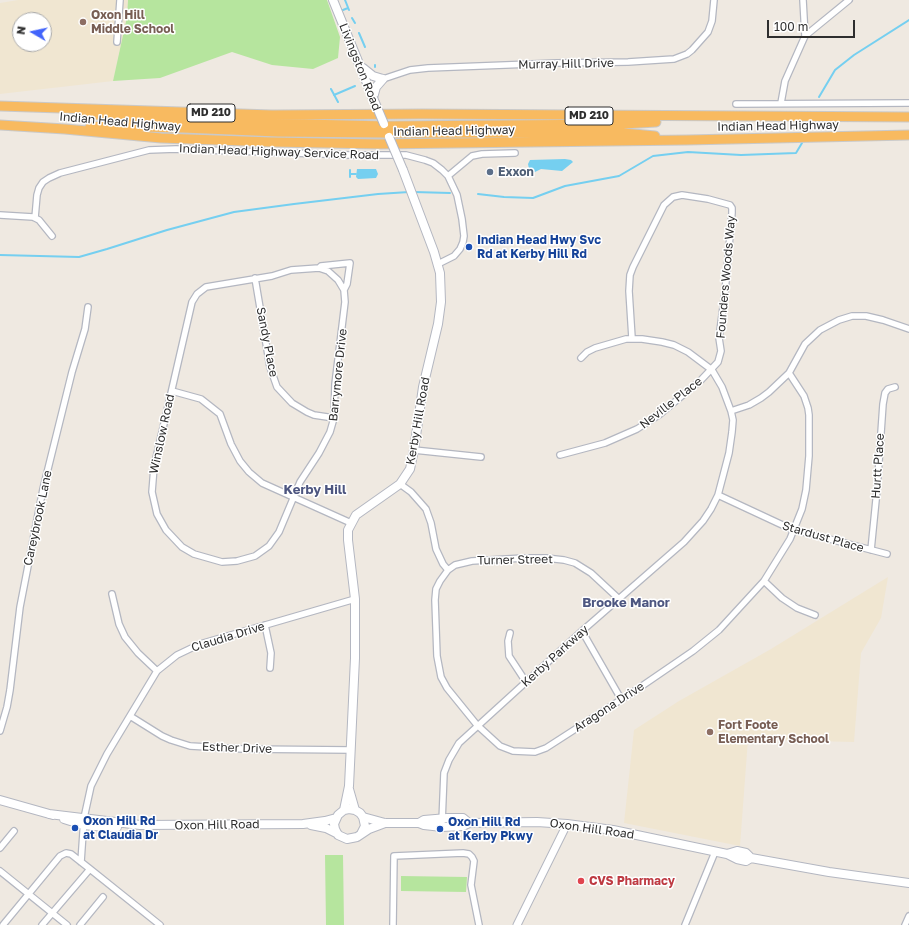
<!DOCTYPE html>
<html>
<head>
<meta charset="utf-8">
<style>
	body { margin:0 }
	#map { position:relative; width:909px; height:925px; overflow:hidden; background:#efe9e1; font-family:"Golos Text",sans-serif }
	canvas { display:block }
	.north { position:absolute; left:12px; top:12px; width:40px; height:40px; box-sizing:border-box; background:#fff; border:1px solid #ababab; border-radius:50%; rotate:279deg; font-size:11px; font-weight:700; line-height:16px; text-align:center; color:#2e2e2e }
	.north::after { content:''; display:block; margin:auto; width:14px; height:18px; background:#4264fb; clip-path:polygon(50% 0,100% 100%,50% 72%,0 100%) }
	.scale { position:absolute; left:767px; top:20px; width:88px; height:18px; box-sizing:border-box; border:2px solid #2e2e2e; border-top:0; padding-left:5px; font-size:12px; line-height:14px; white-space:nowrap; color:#2e2e2e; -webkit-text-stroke:3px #fff; paint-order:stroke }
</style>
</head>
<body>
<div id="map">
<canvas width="909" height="925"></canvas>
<div class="north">N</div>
<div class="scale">100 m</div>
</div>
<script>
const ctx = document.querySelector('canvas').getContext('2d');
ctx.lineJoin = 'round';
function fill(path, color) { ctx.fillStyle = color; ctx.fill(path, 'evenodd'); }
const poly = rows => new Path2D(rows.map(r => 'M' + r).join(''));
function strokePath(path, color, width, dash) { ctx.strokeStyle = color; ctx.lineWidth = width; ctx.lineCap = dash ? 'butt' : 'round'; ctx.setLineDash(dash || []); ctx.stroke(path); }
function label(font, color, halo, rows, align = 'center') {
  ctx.font = font + ' "Golos Text",sans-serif'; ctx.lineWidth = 3; ctx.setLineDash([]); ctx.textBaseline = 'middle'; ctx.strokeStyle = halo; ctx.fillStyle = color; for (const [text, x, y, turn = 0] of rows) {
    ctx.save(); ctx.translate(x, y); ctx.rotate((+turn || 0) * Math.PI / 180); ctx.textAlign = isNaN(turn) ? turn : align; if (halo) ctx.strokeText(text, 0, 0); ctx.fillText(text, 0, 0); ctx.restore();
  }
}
fill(poly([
	[18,0,128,0,127,17,113,81,0,94,0,3],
	[20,20,44,20,44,44,20,44],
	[888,577,881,618,861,653,854,742,770,740,748,739,740,846,624,823,634,730,679,701,771,649]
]), '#f0e6d1');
fill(poly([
	[128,0,327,0,340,37,338,58,313,69,272,65,232,52,160,78,113,81,127,17],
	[325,855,343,855,344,925,326,925],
	[401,876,467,877,466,892,401,891]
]), '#b6e59e');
fill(poly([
	[565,159,571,160,573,162,562,171,541,169,533,173,529,169,528,164,530,160],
	[357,169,376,169,378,174,376,178,358,179,356,177]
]), '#75cff0');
strokePath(poly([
	[345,0,349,10],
	[343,10,348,8],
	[352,18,355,23],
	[359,33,365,47],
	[375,67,375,65],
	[331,89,338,102],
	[334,95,355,86],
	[819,97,835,70,854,55,909,20],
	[350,170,350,177],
	[350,174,356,174],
	[414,192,450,193],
	[478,194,504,197,533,198,565,186,619,176,653,156,688,152,741,155,796,153,802,143],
	[0,255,79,257,107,249,167,230,234,212,294,204,378,194,409,192]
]), '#75cff0', 2);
const minor = poly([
	[805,36,849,0],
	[117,42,120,0],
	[383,79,410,70,428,68,557,63,628,62,674,59,687,54,692,50,708,32,712,21,714,0],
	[781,103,785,81,805,36,803,0],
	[736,104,909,103],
	[448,176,472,156,482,154,515,153],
	[0,215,33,217,39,220,52,236],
	[35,218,37,195,39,188,43,182,49,178,60,173,149,150,176,149,350,155,406,155,425,160,433,163,442,170,448,176,457,195,462,219,464,236,463,242,460,249,454,256,438,264],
	[319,268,328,271,338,280,344,290,345,302,335,384,334,418,330,432,319,453,300,482,279,532,269,546,255,556,237,561,222,562,194,554,182,547,166,530,157,514,152,492,154,467,192,302,197,294,206,287,272,276,291,270,319,268],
	[319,268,321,266,350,263,347,284,344,290],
	[255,278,270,367,277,387,292,403,307,412,314,415,334,418],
	[172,391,201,399,220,414,231,444,240,461,249,472,262,483,351,523],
	[731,411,749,405,761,398,769,392,789,373,805,344,820,330,839,320,852,316,866,316,883,320,909,329],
	[414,450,481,457],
	[560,455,605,443,637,429,659,415,701,380,718,362,721,351,719,338,725,292,732,213,732,208,730,205,708,199,682,195,673,197,664,205,633,267,630,275,629,291,632,338],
	[400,484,411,492,426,509,431,523,436,549,443,564,448,570],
	[718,495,791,529,887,554],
	[871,550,877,490,883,404,885,393,888,389,895,387],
	[764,581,782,598,797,608,815,615],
	[112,594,119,624,125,637,138,653,157,671],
	[619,599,591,573,575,563,564,560,546,558,524,558,472,561,455,565,448,570,440,581,436,589,435,600,437,656,441,677,447,688,477,725,500,746,513,751,535,752,546,748,639,688,693,651,719,630,764,581,790,539,802,509,806,490,809,456,809,415,808,408,804,396,789,373],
	[265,625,271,653,270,668],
	[582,631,621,699],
	[510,633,508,641,509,656,526,682],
	[130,716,162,736,171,740,190,746,243,749,351,750],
	[0,731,7,707,10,690,20,607,43,489,72,372,85,329,88,307],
	[442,822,444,773,449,760,459,743,582,631,684,542,703,521,711,509,718,495,723,476,729,453,732,432,733,420,731,411,722,387,712,370,688,352,674,345,662,342,642,339,626,339,595,348,587,352,581,358],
	[0,848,14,831],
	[81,862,84,818,91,786,107,754,157,671,177,655,200,644,355,599],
	[0,871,67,925],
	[3,925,60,856,66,853,71,854,90,869,160,925],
	[42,925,90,869],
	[80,925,103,897],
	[393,925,394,856,463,853,469,854,472,857,474,861,471,885,479,925],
	[685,925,715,852],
	[905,925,909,916]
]);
const tertiary = poly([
	[517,925,567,824]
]);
const secondary = poly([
	[333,0,373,98],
	[363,68,373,76,383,79],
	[373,98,376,87,383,79],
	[349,789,355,810],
	[0,800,53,815],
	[344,810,349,786,355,658,355,599,348,540,348,530,356,515,400,484,410,469,414,450,423,387,438,324,441,302,440,273,434,252,403,170],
	[49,814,140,825,303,824,325,821,336,818],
	[363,817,385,823,419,823,424,825,442,827,463,826,469,823,537,822,567,824,613,830,727,854,737,859,746,861,751,858,829,872,909,883],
	[64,819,83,825,105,827,117,827],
	[419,823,424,820,447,818,463,818,469,823],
	[311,825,326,828,338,834],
	[361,834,365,826,363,817,360,813,355,810,349,809,344,810,338,815,334,824,335,829,338,835,347,839,357,837,369,829,385,823],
	[727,854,737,851,746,853,751,858]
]);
const trunk = poly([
	[0,106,272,115,422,114,909,117],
	[83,114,183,121,385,126,623,124,656,122],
	[0,125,65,129,161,138,271,142,379,144,687,140,909,135],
	[90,127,104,126,183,128,278,132,387,133,623,133,655,136]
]);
strokePath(minor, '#b4b7c1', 8);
strokePath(tertiary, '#b4b7c1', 9);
strokePath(secondary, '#b4b7c1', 10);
strokePath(trunk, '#c9c9c9', 11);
strokePath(minor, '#fff', 5.5);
strokePath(tertiary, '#fff', 7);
strokePath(secondary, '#fff', 8);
strokePath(trunk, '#f8ba60', 9);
const secondaryBridge = poly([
	[373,98,384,124],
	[389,137,403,170]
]);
strokePath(secondaryBridge, '#b4b7c1', 10, []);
strokePath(secondaryBridge, '#fff', 8);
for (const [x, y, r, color] of [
	[83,22,4,"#8d6e63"],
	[490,172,4,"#5c6f8a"],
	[469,247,4,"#1a4fb4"],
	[710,732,4,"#8d6e63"],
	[75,828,4,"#1a4fb4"],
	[440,829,4,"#1a4fb4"],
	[581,881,4,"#e0444e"]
]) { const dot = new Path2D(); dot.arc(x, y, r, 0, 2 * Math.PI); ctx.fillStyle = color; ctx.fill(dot); strokePath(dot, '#fff', 1.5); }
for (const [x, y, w] of [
	[211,113,48],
	[589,116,48]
]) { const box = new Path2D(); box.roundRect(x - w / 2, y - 9, w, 18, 3); ctx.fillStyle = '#fff'; ctx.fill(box); strokePath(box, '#2e2e2e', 1); }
label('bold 11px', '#2e2e2e', null, [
	["MD 210",211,113],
	["MD 210",589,116]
]);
label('bold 12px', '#785e54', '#fff', [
	["Oxon Hill",91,15],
	["Middle School",91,29],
	["Fort Foote",718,725],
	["Elementary School",718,739]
], 'left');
label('12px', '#2e2e2e', '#fff', [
	["Murray Hill Drive",566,64,-1],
	["Livingston Road",360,67,68],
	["Indian Head Highway",120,122,5],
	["Indian Head Highway",778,126,-1],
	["Indian Head Highway",454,131,-1],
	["Indian Head Highway Service Road",279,152,2],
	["Founders Woods Way",726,277,-85],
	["Sandy Place",267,342,79],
	["Barrymore Drive",338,375,-84],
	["Neville Place",671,403,-38],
	["Kerby Hill Road",418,421,-80],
	["Winslow Road",162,434,-78],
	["Hurtt Place",878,466,-86],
	["Careybrook Lane",38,518,-78],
	["Stardust Place",823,537,16],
	["Turner Street",515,560,-1],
	["Claudia Drive",228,637,-17],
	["Kerby Parkway",555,656,-42],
	["Aragona Drive",609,707,-33],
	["Esther Drive",237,748,2],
	["Oxon Hill Road",217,825,-1],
	["Oxon Hill Road",592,829,8]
]);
label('bold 12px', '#4e5e75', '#fff', [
	["Exxon",498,172]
], 'left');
label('bold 12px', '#164399', '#fff', [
	["Indian Head Hwy Svc",477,240],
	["Rd at Kerby Hill Rd",477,254],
	["Oxon Hill Rd",83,821],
	["at Claudia Dr",83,835],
	["Oxon Hill Rd",448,822],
	["at Kerby Pkwy",448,836]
], 'left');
label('bold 12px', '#be3a42', '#fff', [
	["CVS Pharmacy",589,881]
], 'left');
label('bold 13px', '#4d5680', '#fff', [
	["Kerby Hill",315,490],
	["Brooke Manor",626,603]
]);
</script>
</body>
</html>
